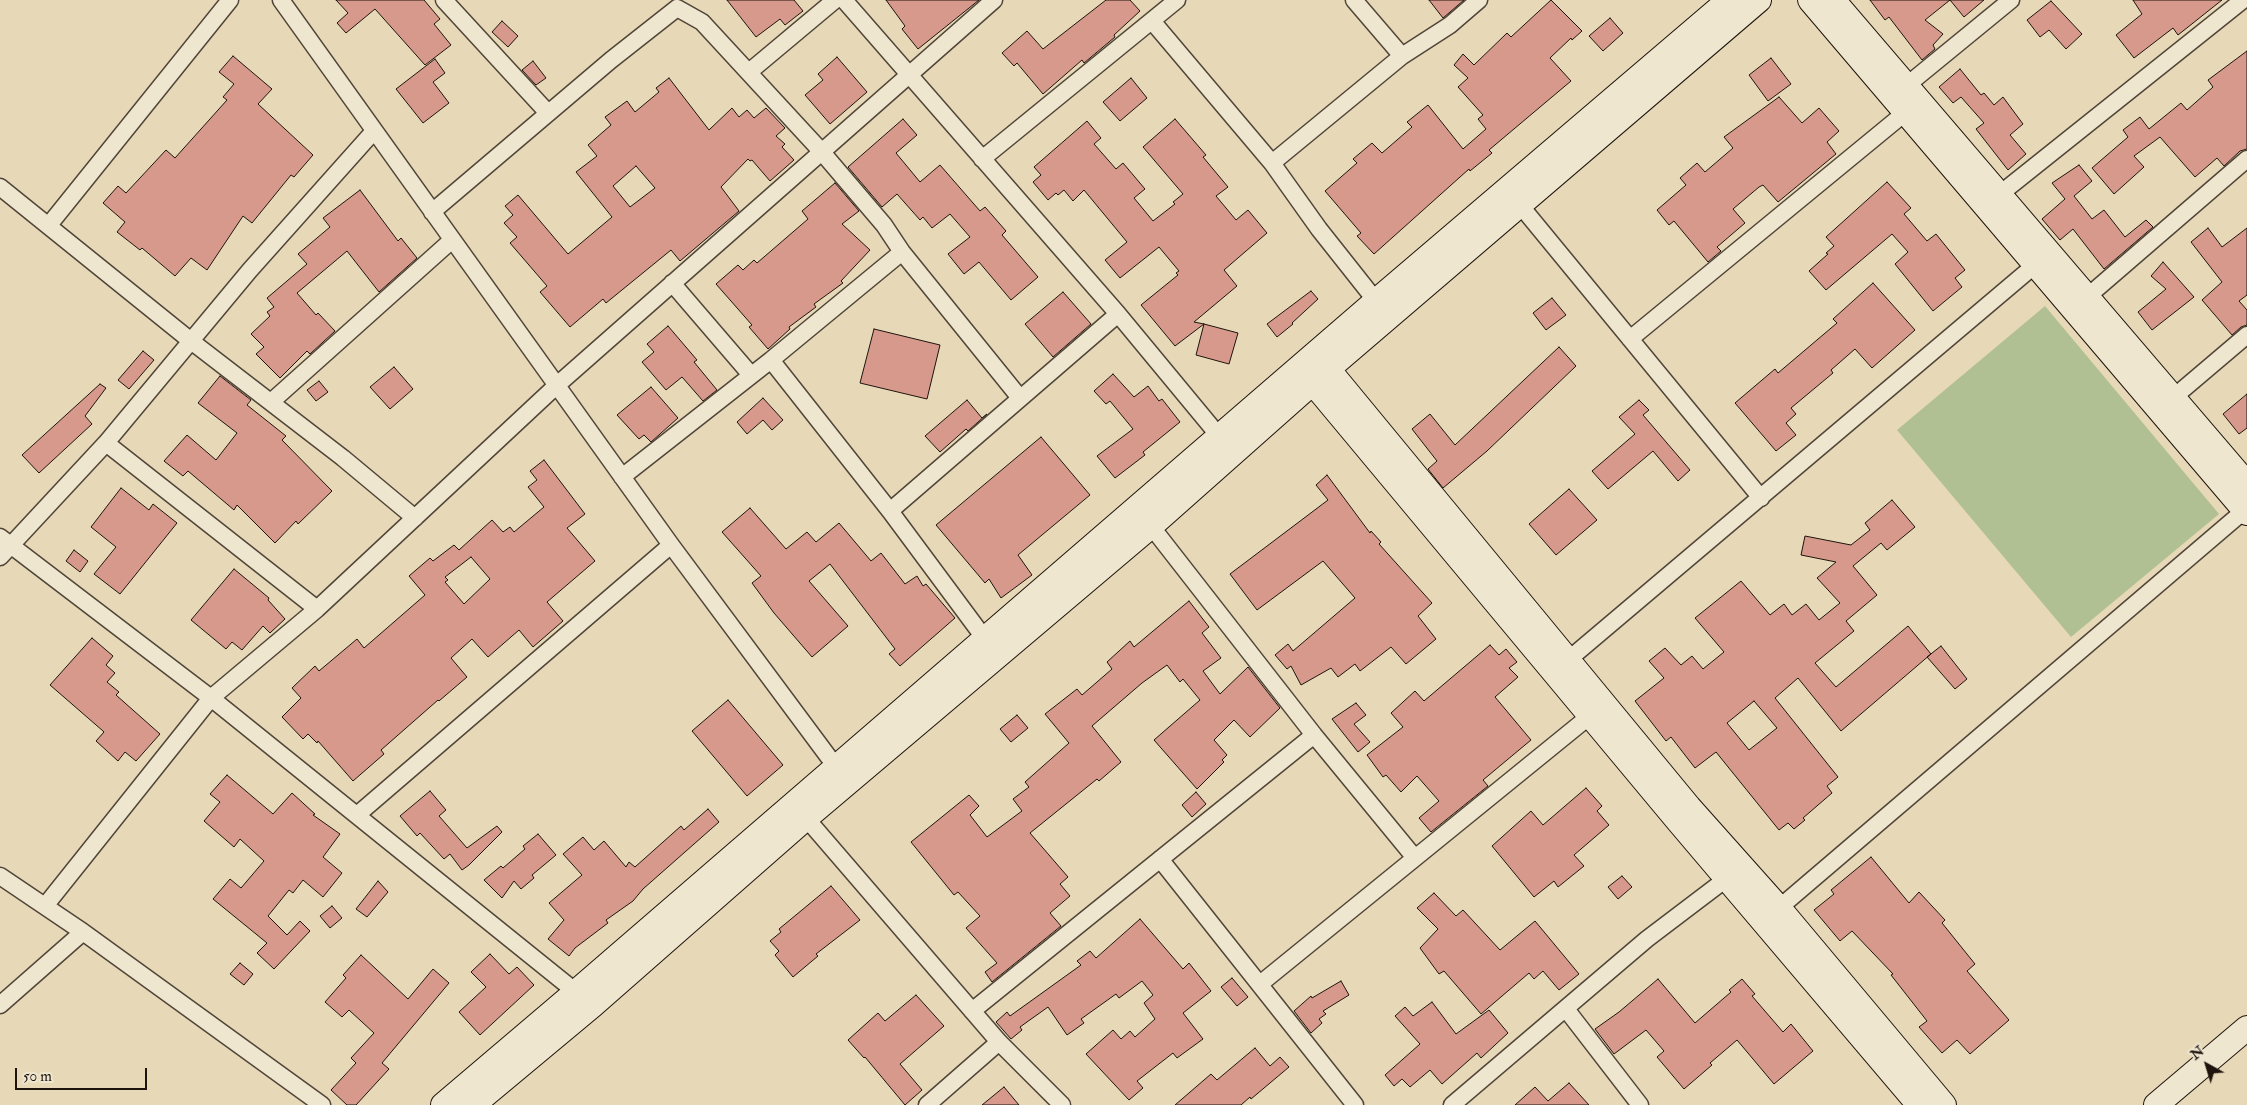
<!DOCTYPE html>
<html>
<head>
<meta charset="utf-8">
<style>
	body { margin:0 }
	#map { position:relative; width:2247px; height:1105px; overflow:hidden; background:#e7d9b7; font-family:"IM FELL Double Pica",serif }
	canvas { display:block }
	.north { position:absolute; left:2182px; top:1040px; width:50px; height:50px; -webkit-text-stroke:4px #efe6d0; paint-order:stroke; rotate:321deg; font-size:14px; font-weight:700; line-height:20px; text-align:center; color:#1e140d }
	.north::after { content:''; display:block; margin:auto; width:18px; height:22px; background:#1e140d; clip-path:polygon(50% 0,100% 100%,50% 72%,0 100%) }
	.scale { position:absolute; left:15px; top:1068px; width:132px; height:22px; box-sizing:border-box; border:2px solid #1e140d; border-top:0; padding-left:6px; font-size:15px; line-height:18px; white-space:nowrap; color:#1e140d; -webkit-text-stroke:4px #efe6d0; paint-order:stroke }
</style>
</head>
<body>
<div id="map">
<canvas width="2247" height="1105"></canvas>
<div class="north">N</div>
<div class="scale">50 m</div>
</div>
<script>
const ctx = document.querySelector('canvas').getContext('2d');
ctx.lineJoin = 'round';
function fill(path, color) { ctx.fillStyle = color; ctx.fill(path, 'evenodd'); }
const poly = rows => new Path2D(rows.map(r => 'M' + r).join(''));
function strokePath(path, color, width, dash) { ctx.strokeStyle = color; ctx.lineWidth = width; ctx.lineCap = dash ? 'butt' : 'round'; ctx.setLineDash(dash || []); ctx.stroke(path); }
fill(poly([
	[2045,306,2219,514,2071,637,1897,430]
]), '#b1c092');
const building = poly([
	[336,0,424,0,440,19,434,24,451,45,425,65,375,9,346,33,337,23,348,13,336,0],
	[727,0,794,0,803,11,785,25,780,19,756,37,727,0],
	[886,0,979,0,918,49,902,29,905,26,886,0],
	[1106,0,1130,0,1140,11,1114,35,1115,37,1084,63,1082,60,1043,94,1017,63,1014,66,1002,53,1027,31,1043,49,1106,0],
	[1429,0,1464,0,1443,18,1429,0],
	[1551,0,1582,31,1572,40,1571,38,1550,58,1571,81,1489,150,1492,153,1470,171,1469,169,1374,254,1357,236,1361,233,1325,191,1357,163,1353,159,1372,143,1382,153,1412,127,1407,122,1428,105,1463,149,1486,129,1478,119,1483,115,1458,87,1468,78,1454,65,1463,54,1474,65,1507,33,1511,37,1551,0],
	[1870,0,1984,0,1964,17,1950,0,1925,20,1943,34,1933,45,1935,49,1922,60,1889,17,1885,20,1870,0],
	[2133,0,2222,0,2178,35,2173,28,2134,58,2116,35,2142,14,2133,0],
	[2051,1,2082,34,2066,49,2049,30,2040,37,2027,20,2051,1],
	[1610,18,1623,33,1603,51,1589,36,1610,18],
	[502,21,518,36,508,47,492,32,502,21],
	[2247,51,2247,149,2240,151,2224,166,2217,158,2195,177,2160,137,2134,156,2144,167,2114,194,2092,168,2128,137,2123,130,2140,117,2149,129,2181,103,2187,110,2213,87,2208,80,2247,51],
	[233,56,272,89,258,104,313,155,294,177,291,175,252,223,243,216,207,270,191,258,175,276,142,248,140,250,117,232,125,222,103,203,118,186,126,193,166,150,175,158,227,100,223,97,234,84,219,72,233,56],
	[837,57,867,92,830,124,805,95,823,80,818,74,837,57],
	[1771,58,1791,84,1768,101,1749,75,1771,58],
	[435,59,445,73,433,82,449,103,423,123,396,89,435,59],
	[533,61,546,78,536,85,522,70,533,61],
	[1960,69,1981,95,1984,93,1994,105,2003,97,2023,124,2010,135,2026,154,2008,170,1976,129,1984,123,1961,97,1953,103,1939,87,1960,69],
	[669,78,709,130,732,108,739,117,747,110,754,118,766,108,785,128,776,136,785,144,782,147,794,160,770,181,752,160,750,161,748,159,721,187,739,211,680,261,671,250,606,303,603,299,570,327,540,292,547,286,510,243,517,237,504,223,513,215,505,206,518,195,568,254,612,217,576,172,597,156,588,145,611,125,605,117,627,101,635,112,659,92,656,88,669,78],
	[636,166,655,188,630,207,613,186,636,166],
	[1131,78,1147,98,1120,121,1103,102,1131,78],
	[1779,97,1802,123,1819,108,1839,131,1827,142,1836,154,1778,202,1763,185,1759,187,1733,209,1745,223,1717,247,1721,251,1708,262,1674,221,1669,225,1657,210,1686,185,1680,178,1697,163,1705,172,1733,148,1724,137,1779,97],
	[903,119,917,135,896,153,920,182,940,165,980,211,985,207,1006,231,1002,235,1038,277,1011,300,979,262,964,274,948,254,970,237,950,214,932,228,923,217,920,220,897,194,882,207,848,167,903,119],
	[1175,119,1206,155,1203,157,1228,187,1216,196,1236,220,1248,210,1267,233,1224,270,1237,286,1194,322,1204,324,1175,346,1141,305,1178,275,1176,273,1179,271,1159,247,1120,278,1105,260,1127,242,1084,190,1073,201,1064,190,1058,195,1056,193,1048,200,1033,182,1041,175,1034,167,1087,121,1101,138,1094,144,1116,169,1123,163,1145,189,1134,198,1153,221,1175,204,1173,202,1183,194,1143,147,1175,119],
	[2079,165,2092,181,2074,196,2092,219,2104,210,2125,237,2146,220,2153,227,2104,269,2073,229,2060,240,2042,219,2065,199,2052,183,2079,165],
	[1887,182,1911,208,1904,214,1927,241,1936,234,1965,270,1955,278,1962,287,1933,311,1895,264,1908,252,1892,234,1826,290,1809,271,1828,254,1826,253,1834,246,1826,237,1887,182],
	[835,183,859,211,842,224,870,250,841,281,843,283,814,304,816,307,789,327,790,329,768,349,749,327,752,325,716,284,738,265,743,270,754,260,757,263,808,219,802,211,835,183],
	[360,190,398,241,401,238,417,258,379,292,347,251,297,293,316,315,318,313,335,331,310,354,307,351,280,378,256,354,264,347,251,334,270,316,267,312,274,307,267,298,307,264,298,254,330,227,323,218,360,190],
	[2208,228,2222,247,2247,228,2247,295,2239,301,2247,310,2247,325,2241,327,2232,335,2202,300,2222,282,2191,242,2208,228],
	[2163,262,2194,297,2152,330,2138,312,2166,289,2151,276,2163,262],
	[1873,283,1915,330,1872,368,1855,349,1831,370,1833,373,1791,408,1796,414,1786,423,1796,435,1776,451,1735,403,1775,369,1778,373,1837,323,1833,319,1873,283],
	[1311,291,1318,299,1292,323,1293,324,1277,337,1267,324,1311,291],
	[1063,292,1091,324,1053,357,1025,324,1063,292],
	[1552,298,1566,315,1546,330,1533,313,1552,298],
	[1204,324,1238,333,1229,364,1196,355,1204,324],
	[668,326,697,360,694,362,717,390,703,401,682,377,666,390,642,362,654,352,647,344,668,326],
	[874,329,940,345,927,399,860,383,874,329],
	[1559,347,1576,366,1487,451,1443,488,1428,469,1437,461,1412,429,1430,414,1455,445,1559,347],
	[143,351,154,360,129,389,118,380,143,351],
	[394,367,413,389,390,409,370,387,394,367],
	[1113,374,1134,397,1148,386,1159,401,1162,399,1180,422,1143,452,1145,455,1115,478,1097,456,1133,429,1110,401,1106,404,1094,391,1113,374],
	[220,376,251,400,247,405,286,436,282,440,332,491,298,524,296,521,275,543,237,505,234,510,188,471,183,476,164,461,187,435,216,460,237,433,198,403,220,376],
	[319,381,328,392,316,401,307,390,319,381],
	[100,384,106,388,85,416,92,424,39,473,22,455,100,384],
	[651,387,678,418,651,442,644,435,639,439,617,415,651,387],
	[2247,394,2247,428,2239,434,2223,414,2247,394],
	[763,398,783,420,772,430,763,420,747,434,737,422,763,398],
	[967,400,982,418,987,414,968,431,966,429,940,452,925,436,967,400],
	[1639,400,1649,410,1643,415,1690,470,1678,481,1653,451,1608,489,1592,471,1635,434,1619,417,1639,400],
	[1041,437,1090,495,1018,555,1032,575,1001,598,989,579,985,583,936,525,1041,437],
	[544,460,585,514,567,528,595,561,547,602,563,621,533,647,519,630,488,657,472,639,451,658,467,677,439,701,438,700,381,750,384,754,353,781,318,741,317,743,308,734,303,739,282,717,301,698,292,688,315,666,319,671,357,639,364,648,425,595,409,576,430,558,433,561,454,545,459,550,492,520,503,532,510,527,514,532,544,507,528,487,537,480,530,471,544,460],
	[471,557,490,579,464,604,445,582,448,580,445,577,471,557],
	[1327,475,1370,533,1371,531,1381,542,1379,544,1432,603,1418,616,1436,639,1406,664,1391,647,1360,671,1355,664,1338,677,1331,668,1301,685,1291,666,1287,669,1275,655,1288,644,1293,651,1355,598,1323,561,1257,610,1230,574,1328,500,1316,485,1327,475],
	[121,488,149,510,153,504,177,523,120,594,94,574,116,547,91,527,121,488],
	[1569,489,1597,520,1556,555,1529,524,1569,489],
	[1892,500,1915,527,1887,550,1881,543,1853,566,1877,595,1846,621,1854,631,1815,663,1836,687,1908,626,1931,654,1841,731,1798,678,1775,698,1838,777,1827,786,1832,793,1803,818,1805,820,1794,829,1788,823,1779,830,1716,752,1695,768,1671,737,1666,741,1635,701,1664,678,1649,661,1665,648,1681,665,1692,656,1703,669,1724,652,1695,618,1741,581,1770,615,1784,604,1792,615,1806,604,1819,620,1840,603,1817,578,1836,562,1801,555,1805,536,1851,545,1870,530,1865,523,1892,500],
	[1754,701,1777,728,1749,750,1727,723,1754,701],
	[750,508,786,549,807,532,816,542,839,523,871,561,881,553,905,584,917,576,923,586,926,584,955,618,900,666,889,654,895,649,830,564,809,581,848,626,812,657,774,613,752,583,761,576,722,532,750,508],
	[74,550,88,561,80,572,66,561,74,550],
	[234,569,269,598,268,600,285,619,270,633,263,626,242,650,232,642,226,649,191,620,234,569],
	[1189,601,1209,627,1202,633,1221,658,1203,671,1220,694,1248,667,1280,708,1250,737,1234,720,1214,740,1227,755,1222,760,1224,762,1197,789,1154,740,1200,700,1183,679,1180,682,1167,665,1142,683,1092,726,1121,762,1099,781,1097,779,1030,833,1068,877,1060,884,1070,896,1050,913,1061,926,992,982,985,972,997,963,966,928,980,916,958,892,954,895,911,842,969,795,979,806,970,815,987,837,1022,811,1013,799,1029,787,1025,782,1069,743,1045,714,1077,689,1082,695,1112,669,1107,662,1130,641,1134,647,1189,601],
	[92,638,113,656,106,665,115,673,107,682,119,692,116,695,160,734,136,761,125,752,118,761,96,741,104,732,103,731,50,685,92,638],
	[1490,645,1499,655,1506,649,1517,662,1509,668,1518,677,1495,697,1531,740,1483,780,1488,786,1431,832,1419,818,1439,801,1417,776,1401,792,1386,775,1383,777,1367,755,1403,727,1391,713,1415,691,1424,701,1490,645],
	[1941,646,1967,679,1955,689,1927,657,1941,646],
	[728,700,783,765,747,796,692,731,728,700],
	[1356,703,1366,715,1354,724,1370,742,1358,752,1332,719,1356,703],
	[1017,715,1028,728,1011,742,1000,729,1017,715],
	[227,775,273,814,292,793,315,814,313,815,340,834,323,857,342,873,323,897,303,880,293,893,289,890,268,916,287,935,300,921,310,931,274,969,257,953,267,943,213,899,230,879,241,888,264,861,240,839,234,847,204,821,220,802,210,794,227,775],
	[1586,788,1602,806,1597,811,1609,825,1574,855,1584,866,1558,887,1554,881,1534,897,1492,846,1531,811,1543,825,1586,788],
	[430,791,446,810,439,816,467,848,497,826,502,832,469,865,462,870,450,854,444,859,420,833,417,836,400,816,430,791],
	[1196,792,1206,804,1192,817,1182,805,1196,792],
	[708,809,719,822,643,889,633,901,606,920,608,923,575,948,569,956,548,939,564,920,549,903,582,875,563,854,583,837,594,850,604,841,626,867,629,862,635,867,681,826,684,830,708,809],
	[538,834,556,855,532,875,534,878,521,889,514,881,502,898,484,880,501,866,503,868,525,849,523,846,538,834],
	[1871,857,1909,903,1919,892,1945,920,1942,923,1975,964,1967,971,2009,1020,1970,1054,1957,1040,1942,1053,1919,1027,1927,1021,1891,975,1893,974,1852,931,1840,941,1814,910,1834,894,1831,890,1871,857],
	[1622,876,1632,887,1618,899,1608,887,1622,876],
	[378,881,388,892,367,917,356,909,378,881],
	[831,886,860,920,816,954,818,956,793,977,775,955,779,951,770,941,781,932,779,929,831,886],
	[1434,893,1456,916,1463,910,1500,950,1535,921,1579,974,1559,990,1543,971,1534,979,1529,973,1481,1014,1444,971,1439,974,1420,948,1438,929,1417,908,1434,893],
	[332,906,342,918,330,928,320,916,332,906],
	[1140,919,1183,969,1189,963,1211,991,1183,1013,1203,1039,1177,1058,1173,1053,1137,1081,1143,1088,1129,1100,1086,1054,1113,1030,1121,1039,1130,1031,1135,1037,1155,1019,1144,1003,1153,995,1142,981,1119,998,1116,994,1081,1019,1084,1023,1067,1035,1048,1007,1020,1027,1022,1030,1011,1039,996,1022,1007,1012,1010,1016,1081,965,1077,961,1090,951,1096,958,1140,919],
	[490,954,509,974,517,967,534,985,480,1035,459,1012,486,987,471,972,490,954],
	[361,955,408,999,433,969,449,983,382,1063,389,1069,356,1105,347,1105,331,1090,356,1063,351,1058,374,1033,349,1010,342,1017,325,1002,346,978,343,975,361,955],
	[240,963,253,974,244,985,230,974,240,963],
	[1232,978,1248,997,1237,1006,1221,987,1232,978],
	[1658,979,1695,1023,1731,992,1729,990,1742,979,1755,994,1752,996,1783,1032,1791,1024,1813,1051,1774,1084,1737,1040,1710,1063,1712,1065,1684,1089,1657,1057,1664,1051,1646,1030,1614,1054,1595,1029,1619,1012,1658,979],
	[1341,981,1349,995,1323,1011,1326,1014,1319,1019,1322,1023,1311,1033,1294,1011,1311,996,1312,998,1341,981],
	[916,995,944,1026,900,1064,922,1090,905,1105,865,1057,864,1058,848,1040,878,1013,885,1021,916,995],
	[1432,1002,1456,1034,1489,1010,1508,1033,1481,1058,1477,1053,1442,1084,1430,1070,1410,1087,1402,1079,1394,1086,1385,1075,1420,1044,1395,1016,1405,1007,1413,1016,1432,1002],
	[1255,1048,1270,1066,1280,1057,1289,1067,1251,1099,1250,1097,1241,1105,1175,1105,1211,1074,1217,1080,1255,1048],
	[1569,1083,1589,1105,1515,1105,1535,1087,1548,1101,1569,1083],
	[1004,1087,1019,1105,982,1105,1004,1087]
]);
fill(building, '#d6998c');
strokePath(building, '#1e140d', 1);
const street = poly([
	[281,0,671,545,836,767],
	[444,0,548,113],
	[844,0,1118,314,1219,436],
	[1354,0,1402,56],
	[1152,21,1272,163,1319,229,1376,301],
	[749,72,835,0],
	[1906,86,2011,0],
	[982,159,1177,0],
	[1272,163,1402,56,1450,25,1479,0],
	[0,187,191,341,343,458,415,518],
	[2000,194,2243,0],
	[1520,205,1761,498],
	[432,212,611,60,677,8,702,22,821,151,884,225,902,252,1020,398],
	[49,225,230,0],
	[672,283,751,375],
	[2087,297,2247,159],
	[1630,339,1906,112],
	[771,360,890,511,985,639],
	[2174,397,2247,335],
	[271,402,452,240],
	[106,443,317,609],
	[622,477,771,360,902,252],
	[890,511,1118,314],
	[1151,526,1314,735,1415,858],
	[0,537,211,698,576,992],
	[0,557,106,443,250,270,374,131],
	[1568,660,2035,265],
	[357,815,671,545],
	[806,818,999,1042,1062,1105],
	[1160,859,1355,1105],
	[0,876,83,932,322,1105],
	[45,906,211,698,317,609,556,386,994,0],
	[1779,908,2245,510],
	[1260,984,1591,715],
	[0,1005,83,932],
	[1566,1009,1640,1105],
	[972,1011,1314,735],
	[927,1105,999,1042],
	[1452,1105,1647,939,1734,873]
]);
const secondary = poly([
	[1810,0,2247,513],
	[1833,0,2247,484],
	[1318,357,1689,807,1779,908,1944,1105],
	[1303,371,1678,821,1919,1105],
	[443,1105,576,992,1376,301,1729,0],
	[473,1105,593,1005,806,818,1151,526,1328,369,1759,0],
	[2156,1105,2247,1028]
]);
strokePath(street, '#504538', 19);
strokePath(secondary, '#1e140d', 26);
strokePath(street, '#efe6d0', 16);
strokePath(secondary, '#efe6d0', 24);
</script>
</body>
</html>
